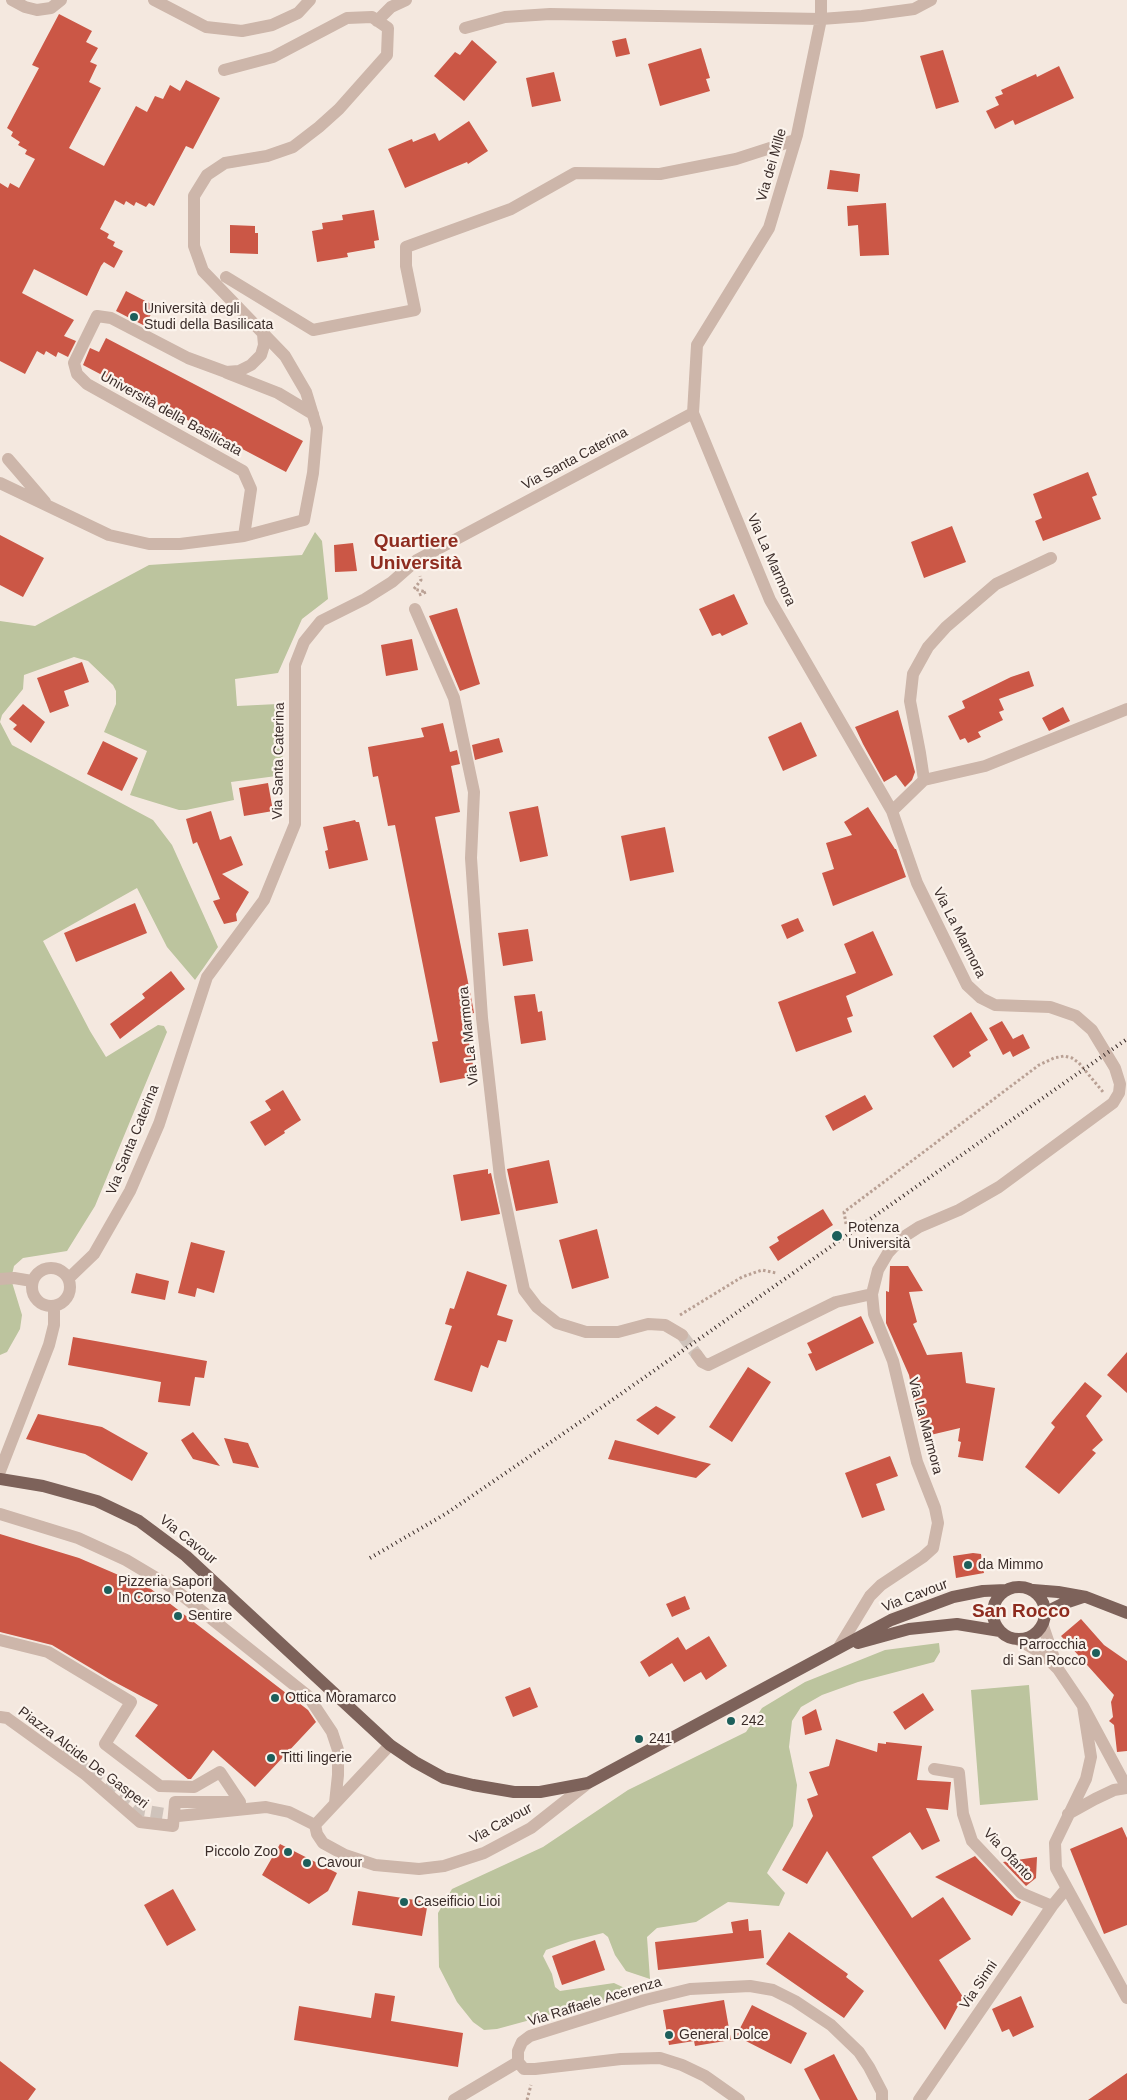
<!DOCTYPE html>
<html>
<head>
<meta charset="utf-8">
<style>
	body { margin:0 }
	canvas { display:block; background:#f4e8df }
</style>
</head>
<body>
<canvas width="1127" height="2100"></canvas>
<script>
const ctx = document.querySelector('canvas').getContext('2d');
ctx.lineJoin = 'round';
function fill(path, color) { ctx.fillStyle = color; ctx.fill(path, 'evenodd'); }
const poly = rows => new Path2D(rows.map(r => 'M' + r).join(''));
function strokePath(path, color, width, dash) { ctx.strokeStyle = color; ctx.lineWidth = width; ctx.lineCap = dash ? 'butt' : 'round'; ctx.setLineDash(dash || []); ctx.stroke(path); }
function label(font, color, halo, rows, align = 'center') {
  ctx.font = font + ' Helvetica,sans-serif'; ctx.lineWidth = 4.5; ctx.setLineDash([]); ctx.textBaseline = 'middle'; ctx.strokeStyle = halo; ctx.fillStyle = color; for (const [text, x, y, turn = 0] of rows) {
    ctx.save(); ctx.translate(x, y); ctx.rotate((+turn || 0) * Math.PI / 180); ctx.textAlign = isNaN(turn) ? turn : align; if (halo) ctx.strokeText(text, 0, 0); ctx.fillText(text, 0, 0); ctx.restore();
  }
}
fill(poly([
	[315,532,322,541,328,599,302,619,278,673,235,679,237,706,278,704,284,775,231,782,234,800,186,810,179,810,130,795,147,751,104,732,116,704,116,691,113,685,88,661,74,657,24,675,23,689,2,715,0,722,12,745,153,820,172,845,218,947,195,980,167,947,137,888,43,941,90,1031,106,1057,158,1025,164,1026,167,1032,95,1206,67,1251,23,1258,14,1266,11,1279,22,1315,20,1329,7,1352,0,1355,0,621,35,626,149,565,302,555],
	[939,1643,940,1652,934,1662,858,1682,822,1695,801,1707,792,1721,789,1747,797,1785,793,1826,767,1873,785,1893,779,1906,728,1902,696,1922,657,1928,647,1937,650,1979,626,1971,615,1955,608,1937,603,1933,571,1941,546,1950,543,1956,552,1974,555,1987,560,1991,614,1983,633,1992,497,2029,484,2030,473,2022,457,2002,439,1967,438,1913,452,1889,543,1847,628,1790,746,1732,762,1708,805,1682,885,1650],
	[1029,1685,1038,1800,980,1805,971,1690]
]), '#bcc49e');
fill(poly([
	[59,14,92,31,86,42,98,48,90,62,97,65,89,82,101,88,69,148,104,166,136,106,147,112,155,96,163,99,170,85,180,91,186,80,220,98,193,149,186,146,154,206,149,203,146,207,136,202,134,206,126,201,124,205,115,200,100,229,109,234,107,238,115,242,113,246,123,251,114,268,104,262,101,266,87,296,34,269,22,293,74,320,64,336,76,341,68,357,58,352,56,357,46,351,44,355,37,351,25,374,0,361,0,183,8,188,10,183,19,188,35,159,25,154,27,150,18,145,20,142,11,136,13,132,7,128,39,68,32,65],
	[626,38,630,54,616,57,612,41],
	[472,40,497,62,464,101,434,76,455,52,460,55],
	[701,48,710,78,706,79,710,91,660,106,648,64],
	[943,50,959,102,936,109,920,56],
	[1059,66,1074,98,1015,125,1013,120,995,129,986,111,999,105,995,97,1003,94,1001,90,1036,74,1037,77],
	[554,72,561,101,532,107,526,78],
	[469,121,488,151,468,164,467,162,405,188,388,149,412,139,413,142,435,133,439,141],
	[830,170,860,174,858,192,827,189],
	[886,203,889,255,860,256,858,225,848,226,847,206],
	[374,210,379,240,374,241,375,248,347,253,348,257,317,262,312,231,323,229,322,223,343,220,342,215],
	[230,225,255,226,255,233,258,233,258,254,230,253],
	[126,291,155,306,145,326,116,311],
	[106,338,303,441,286,472,83,365,90,348,99,352],
	[1088,472,1097,495,1092,497,1101,519,1043,541,1035,521,1042,518,1033,494],
	[952,526,966,562,924,578,911,542],
	[0,535,44,558,23,597,0,585],
	[353,543,357,571,335,572,334,545],
	[734,594,748,624,722,636,720,633,712,636,699,609],
	[457,608,480,684,460,691,429,616],
	[412,639,418,670,386,676,381,645],
	[82,662,89,682,64,691,69,706,50,713,37,678],
	[1029,671,1034,686,999,699,1004,710,999,712,1003,720,978,732,981,737,968,743,965,738,960,740,948,716,965,708,962,701,1011,677],
	[23,704,45,722,31,743,13,729,17,725,9,719],
	[1063,707,1070,721,1049,731,1042,718],
	[898,710,915,772,912,780,905,787,896,775,884,782,863,744,855,727],
	[801,722,817,756,783,771,768,737],
	[443,723,450,752,457,750,460,764,451,766,460,812,435,817,473,1007,474,1013,464,1015,475,1076,440,1083,432,1042,438,1041,395,825,388,826,378,776,373,777,368,747,424,737,421,728],
	[499,738,503,752,475,760,472,745],
	[103,741,138,758,122,791,87,774],
	[268,783,273,811,244,816,239,788],
	[538,806,548,856,520,862,509,812],
	[868,807,895,849,896,849,906,877,833,906,822,873,834,869,826,843,852,835,844,822],
	[211,811,220,840,231,836,243,865,222,874,249,892,236,914,237,921,224,924,213,901,220,899,197,842,193,844,186,819],
	[355,820,356,822,359,822,368,860,329,869,325,851,328,850,323,827],
	[665,827,674,872,630,881,621,836],
	[135,903,147,933,76,962,64,933],
	[798,918,804,931,787,939,781,925],
	[528,929,533,961,503,966,498,933],
	[873,931,893,975,846,996,853,1016,847,1018,852,1032,796,1052,778,1002,856,973,844,944],
	[171,971,185,989,120,1039,110,1024,145,998,142,994],
	[535,994,538,1012,542,1011,546,1040,521,1044,514,996],
	[971,1012,988,1040,969,1052,971,1056,953,1068,933,1036],
	[1002,1021,1013,1039,1023,1034,1030,1048,1013,1057,1010,1051,1003,1055,989,1028],
	[283,1090,301,1120,284,1131,285,1133,265,1146,250,1122,271,1110,265,1101],
	[865,1095,873,1109,833,1131,825,1116],
	[549,1160,558,1203,516,1211,507,1169],
	[488,1169,488,1174,491,1173,500,1214,461,1221,453,1175],
	[823,1209,833,1225,778,1261,769,1247,779,1241,777,1237],
	[597,1229,609,1278,572,1289,559,1240],
	[191,1242,225,1251,214,1293,197,1288,195,1297,178,1293],
	[890,1266,908,1266,923,1291,909,1292,917,1322,913,1324,927,1355,962,1352,966,1383,995,1388,983,1461,958,1457,961,1442,958,1441,960,1428,922,1437,909,1375,886,1323,886,1291,889,1292],
	[467,1271,507,1285,497,1315,513,1320,506,1342,498,1340,488,1368,481,1365,472,1392,434,1380,452,1326,445,1324,450,1308,454,1309],
	[136,1273,169,1281,165,1300,131,1293],
	[861,1316,874,1343,816,1371,808,1354,812,1353,807,1343],
	[73,1337,207,1361,204,1378,195,1377,190,1406,158,1402,161,1382,68,1365],
	[1127,1352,1127,1393,1107,1375],
	[748,1367,771,1382,732,1442,709,1427],
	[1085,1382,1102,1396,1086,1416,1103,1440,1092,1450,1096,1453,1059,1494,1025,1467,1055,1427,1051,1423],
	[656,1406,676,1417,658,1435,636,1420],
	[38,1414,102,1427,148,1453,132,1481,85,1454,26,1439],
	[193,1432,220,1466,193,1459,181,1440],
	[224,1438,248,1443,259,1468,233,1463],
	[615,1440,711,1464,696,1478,608,1459],
	[890,1456,898,1476,876,1484,885,1510,862,1518,845,1473],
	[0,1534,79,1558,151,1589,308,1710,316,1722,255,1787,213,1750,191,1779,188,1779,135,1736,158,1705,109,1679,52,1645,0,1632],
	[973,1553,981,1554,984,1573,956,1578,953,1556],
	[685,1596,690,1609,672,1617,666,1604],
	[1081,1619,1104,1645,1127,1661,1127,1751,1117,1752,1114,1725,1109,1721,1113,1717,1111,1702,1114,1695,1061,1636],
	[709,1636,727,1666,706,1680,701,1672,684,1682,672,1663,649,1677,640,1662,678,1637,686,1650],
	[530,1687,538,1707,513,1717,505,1697],
	[923,1693,934,1710,905,1730,893,1712],
	[816,1709,822,1730,805,1735,802,1717],
	[836,1739,877,1752,878,1743,886,1744,886,1742,922,1746,917,1780,951,1782,948,1810,926,1808,940,1841,922,1850,910,1832,872,1857,912,1918,943,1897,971,1939,939,1960,963,1997,945,2030,827,1851,807,1884,782,1870,813,1816,807,1799,818,1795,809,1772,829,1766],
	[1122,1827,1127,1838,1127,1925,1104,1934,1070,1849],
	[280,1844,337,1873,328,1891,309,1904,262,1875],
	[975,1856,1015,1899,1021,1902,1012,1916,935,1877],
	[1037,1857,1036,1878,1026,1886,1003,1862],
	[173,1889,196,1930,167,1946,144,1905],
	[358,1891,428,1902,422,1936,352,1925],
	[748,1919,749,1931,761,1930,764,1958,658,1970,655,1942,733,1933,731,1922],
	[789,1932,848,1974,846,1977,864,1991,844,2018,766,1964],
	[595,1940,605,1970,562,1985,552,1956],
	[375,1993,395,1996,391,2021,463,2033,458,2067,294,2040,299,2006,371,2018],
	[1021,1996,1034,2027,1013,2037,1009,2029,1002,2032,992,2009],
	[724,2000,731,2040,695,2046,694,2041,669,2045,663,2010],
	[752,2005,807,2033,791,2064,736,2036],
	[834,2054,858,2100,820,2100,804,2069],
	[0,2061,36,2089,28,2100,0,2100],
	[1127,2073,1127,2100,1088,2100]
]), '#cb5746');
strokePath(poly([
	[682,1335,697,1355],
	[63,1751,141,1810,178,1816]
]), '#cfc3bb', 12, [12, 6]);
strokePath(poly([
	[419,595,426,592,414,589,421,580,420,576],
	[846,1224,844,1212,1039,1065,1054,1058,1064,1056,1072,1058,1079,1063,1103,1092],
	[680,1315,742,1277,762,1270,776,1273],
	[527,2100,531,2085]
]), '#b9a094', 3, [2.5, 2.5]);
strokePath(poly([
	[12,0,25,7,37,10,51,8,61,0],
	[154,0,206,27,242,31,272,25,298,13,310,0],
	[821,0,821,19,797,135,769,228,697,345,693,413,770,600,892,811,917,883,967,985,981,998,995,1005,1050,1007,1076,1016,1092,1030,1115,1068,1120,1084,1119,1093,1113,1103,999,1187,959,1210,919,1227,902,1238,888,1253,878,1270,872,1294,874,1314,893,1361,917,1462,935,1508,938,1523,933,1548,923,1557,881,1585,870,1596,839,1647],
	[377,21,391,7,406,0],
	[465,28,505,17,550,14,821,19,862,16,914,9,931,0],
	[226,277,313,330,415,310,406,266,406,247,511,209,575,173,660,174,736,159,795,140],
	[227,373,278,393,313,414],
	[8,459,45,502],
	[0,483,109,535,149,544,180,544,244,536,304,520,313,473,317,428,306,392,285,356,203,271,194,246,194,196,207,175,225,163,267,156,293,147,319,127,339,109,387,55,388,28,372,17,347,18,273,57,224,70],
	[244,536,251,489,243,471,87,384,77,374,74,363,97,316,111,318,188,358,226,372,239,371,251,365,261,355,264,345,263,334],
	[415,609,454,698,474,792,471,858,482,1018,500,1177,524,1290,537,1307,557,1323,586,1332,618,1332,648,1324,665,1325,682,1335],
	[924,780,920,753,910,701,913,674,928,647,946,627,996,584,1051,558],
	[892,811,924,780,985,766,1127,709],
	'32 1287a19 19 0 1 1 38 0a19 19 0 1 1-38 0Z',
	[69,1278,94,1254,130,1191,159,1124,207,977,264,900,295,824,295,665,304,642,321,621,365,599,392,582,417,560,693,413],
	[0,1279,14,1278,32,1281],
	[697,1355,702,1362,708,1365,836,1302,872,1294],
	[0,1471,49,1345,54,1325,54,1306],
	[0,1514,78,1538,126,1560,173,1588,308,1696,332,1732,338,1750,338,1775,335,1803],
	[1043,1626,1057,1667],
	[0,1640,48,1652,131,1702,105,1744,160,1786,194,1787,220,1772,240,1802,175,1802,173,1826,140,1822,86,1775,7,1718,0,1717],
	[1019,1640,1043,1654,1058,1669,1083,1706,1127,1788],
	[1083,1706,1091,1757,1086,1779,1055,1843,1056,1868,1127,1998],
	[390,1745,315,1825,317,1834,323,1843,345,1855,375,1865,419,1869,444,1866,484,1853,531,1828,588,1783],
	[934,1769,959,1773,963,1814,972,1841,1021,1893,1052,1906],
	[1068,1814,1095,1799,1114,1790,1127,1788],
	[178,1816,266,1807,289,1812,315,1825],
	[454,2100,518,2062],
	[739,2100,705,2076,682,2065,660,2058,621,2059,535,2069,524,2069,518,2062,518,2051,522,2042,530,2036,645,2000,690,1989,750,1986,773,1990,795,2001,831,2025,859,2052,869,2067,882,2092,882,2100],
	[919,2100,1052,1906,1066,1889]
]), '#cdb6aa', 12);
strokePath(poly([
	[0,1479,43,1486,97,1501,139,1521,186,1556,390,1745,415,1762,444,1778,473,1785,514,1792,540,1792,588,1783,891,1620,953,1597,983,1591,1006,1590],
	'993 1613a26 26 0 1 1 52 0a26 26 0 1 1-52 0Z',
	[1033,1590,1058,1592,1086,1597,1127,1613],
	[1046,1612,1062,1604,1083,1597],
	[858,1643,909,1629,957,1624,1000,1631]
]), '#7d625a', 12);
strokePath(poly([
	[370,1558,447,1513,605,1405,1127,1039]
]), '#3b2d2a', 4, [1, 4]);
for (const [x, y, r, color] of [
	[134,317,5,"#1d5f5b"],
	[837,1236,6,"#1d5f5b"],
	[968,1565,5,"#1d5f5b"],
	[108,1590,5,"#1d5f5b"],
	[178,1616,5,"#1d5f5b"],
	[1096,1653,5,"#1d5f5b"],
	[275,1698,5,"#1d5f5b"],
	[731,1721,5,"#1d5f5b"],
	[639,1739,5,"#1d5f5b"],
	[271,1758,5,"#1d5f5b"],
	[288,1852,5,"#1d5f5b"],
	[307,1863,5,"#1d5f5b"],
	[404,1902,5,"#1d5f5b"],
	[669,2035,5,"#1d5f5b"]
]) { const dot = new Path2D(); dot.arc(x, y, r, 0, 2 * Math.PI); ctx.fillStyle = color; ctx.fill(dot); strokePath(dot, '#fbf3ec', 2); }
label('14px', '#3b2d2a', '#fbf3ec', [
	["Via dei Mille",772,165,-74],
	["Università della Basilicata",171,414,29],
	["Via Santa Caterina",575,459,-28],
	["Via La Marmora",771,560,66],
	["Via Santa Caterina",279,761,-89],
	["Via La Marmora",959,933,63],
	["Via La Marmora",469,1036,-96],
	["Via Santa Caterina",133,1140,-68],
	["Via La Marmora",925,1426,75],
	["Via Cavour",188,1540,39],
	["Via Cavour",915,1596,-21],
	["Piazza Alcide De Gasperi",83,1758,37],
	["Via Cavour",501,1824,-29],
	["Via Ofanto",1008,1855,47],
	["Via Sinni",979,1985,-56],
	["Via Raffaele Acerenza",595,2002,-17]
]);
label('14px', '#3b2d2a', '#fbf3ec', [
	["Università degli",144,309],
	["Studi della Basilicata",144,325],
	["Potenza",848,1228],
	["Università",848,1244],
	["da Mimmo",978,1565],
	["Pizzeria Sapori",118,1582],
	["In Corso Potenza",118,1598],
	["Sentire",188,1616],
	["Parrocchia",1086,1645,"right"],
	["di San Rocco",1086,1661,"right"],
	["Ottica Moramarco",285,1698],
	["242",741,1721],
	["241",649,1739],
	["Titti lingerie",281,1758],
	["Piccolo Zoo",278,1852,"right"],
	["Cavour",317,1863],
	["Caseificio Lioi",414,1902],
	["General Dolce",679,2035]
], 'left');
label('bold 19px', '#8e2c1f', '#fbf3ec', [
	["Quartiere",416,542],
	["Università",416,564],
	["San Rocco",1021,1612]
]);
</script>
</body>
</html>
